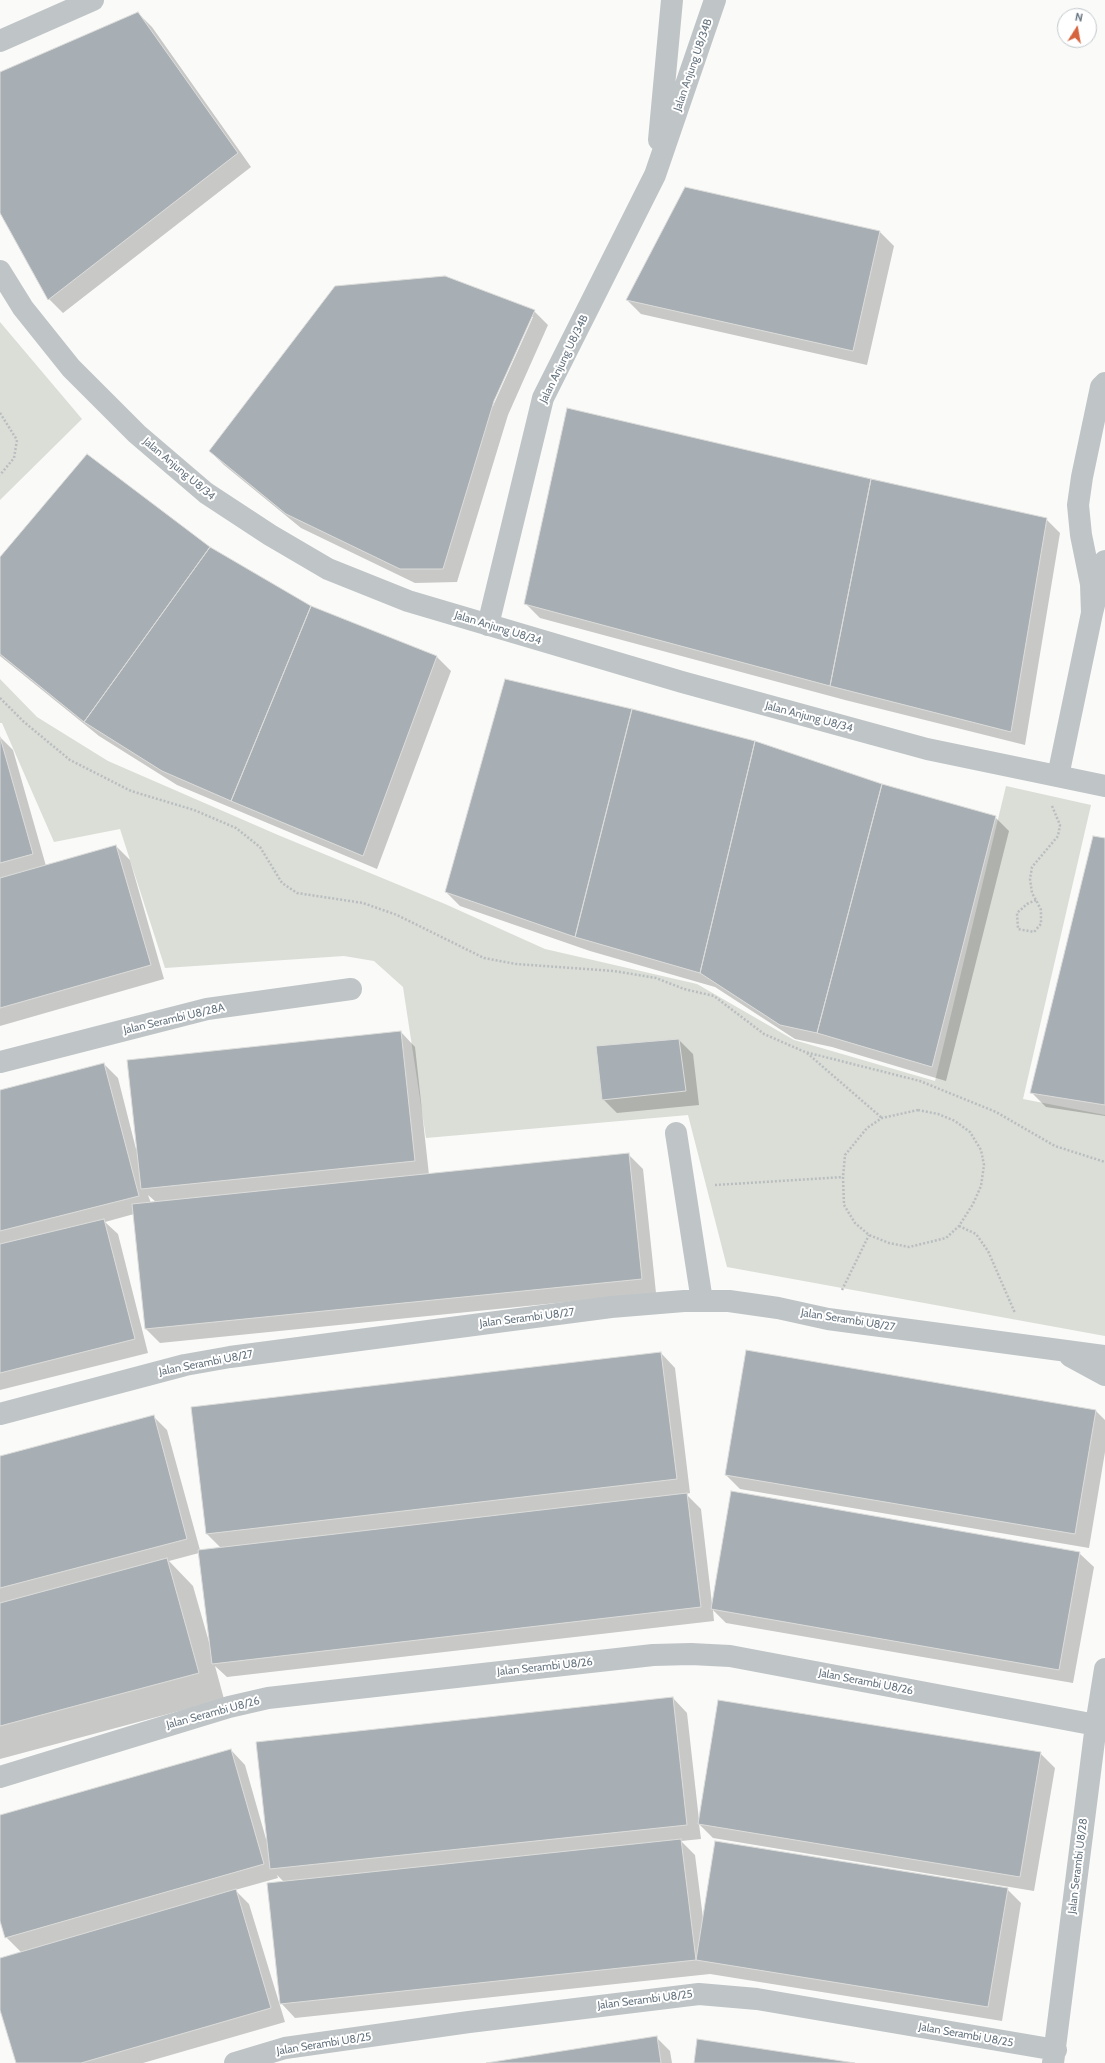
<!DOCTYPE html>
<html>
<head>
<meta charset="utf-8">
<style>
	body { margin:0 }
	#map { position:relative; width:1105px; height:2063px; overflow:hidden; background:#fafaf8; font-family:Cabin,sans-serif }
	canvas { display:block }
	.north { position:absolute; left:1057px; top:8px; width:40px; height:40px; box-sizing:border-box; background:#fff; border:1px solid #c2c8cc; border-radius:50%; rotate:11deg; font-size:11px; font-weight:700; line-height:16px; text-align:center; color:#677580 }
	.north::after { content:''; display:block; margin:auto; width:14px; height:18px; background:#d5633d; clip-path:polygon(50% 0,100% 100%,50% 72%,0 100%) }
</style>
</head>
<body>
<div id="map">
<canvas width="1105" height="2063"></canvas>
<div class="north">N</div>
</div>
<script>
const ctx = document.querySelector('canvas').getContext('2d');
ctx.lineJoin = 'round';
function fill(path, color) { ctx.fillStyle = color; ctx.fill(path, 'evenodd'); }
const poly = rows => new Path2D(rows.map(r => 'M' + r).join(''));
function strokePath(path, color, width, dash) { ctx.strokeStyle = color; ctx.lineWidth = width; ctx.lineCap = dash ? 'butt' : 'round'; ctx.setLineDash(dash || []); ctx.stroke(path); }
function label(font, color, halo, rows, align = 'center') {
  ctx.font = font + ' Cabin,sans-serif'; ctx.lineWidth = 4; ctx.setLineDash([]); ctx.textBaseline = 'middle'; ctx.strokeStyle = halo; ctx.fillStyle = color; for (const [text, x, y, turn = 0] of rows) {
    ctx.save(); ctx.translate(x, y); ctx.rotate((+turn || 0) * Math.PI / 180); ctx.textAlign = isNaN(turn) ? turn : align; if (halo) ctx.strokeText(text, 0, 0); ctx.fillText(text, 0, 0); ctx.restore();
  }
}
fill(poly([
	[0,322,82,419,0,500],
	[0,679,37,717,108,761,278,835,445,904,545,949,697,984,794,1040,935,1081,1006,786,1091,805,1023,1099,1105,1115,1105,1336,727,1267,688,1115,426,1138,403,987,374,961,344,956,165,968,120,829,54,842,2,723,0,723]
]), '#daded7');
fill(poly([
	[138,13,152,27,251,167,63,313,49,299,0,211,0,73],
	[685,188,880,232,894,246,867,365,641,314,627,300],
	[534,311,548,325,508,415,457,582,415,583,301,528,224,465,210,451],
	[530,317,533,317,493,406,491,405],
	[568,409,1046,519,1060,533,1025,745,845,700,540,618,526,604],
	[209,548,311,606,437,657,451,671,377,869,177,785,99,736,0,656,0,559],
	[0,737,13,750,46,866,116,846,130,860,164,979,0,1026],
	[881,785,995,817,1009,831,946,1081,832,1047,795,1039,715,987,590,951,460,906,446,892],
	[1105,839,1105,1116,1046,1107,1032,1093],
	[401,1032,415,1047,429,1175,629,1155,643,1169,656,1293,160,1343,146,1329,134,1214,105,1222,118,1234,148,1353,0,1390,0,1091,104,1064,118,1078,136,1149],
	[148,1195,156,1202,151,1203],
	[679,1040,693,1054,699,1105,617,1113,603,1099],
	[661,1353,675,1368,690,1493,686,1494,701,1509,712,1604,1079,1553,1094,1567,1073,1683,726,1623,713,1610,714,1621,227,1677,215,1666,224,1699,0,1759,0,1457,153,1416,167,1430,200,1550,221,1548,207,1534,192,1408],
	[199,1553,210,1642,209,1642,193,1586,169,1561],
	[1095,1410,1105,1420,1105,1452,1089,1548,740,1489,726,1475],
	[673,1698,687,1713,699,1820,1040,1753,1055,1768,1034,1891,713,1838,699,1824,701,1839,681,1841,695,1855,703,1918,1007,1889,1021,1903,1002,2021,710,1974,295,2018,281,2003,285,1883,277,1875,278,1878,235,1890,249,1904,285,2022,143,2063,17,2063,0,2006,0,1959,21,1952,6,1937,0,1917,0,1816,231,1750,245,1765,266,1839],
	[656,2037,670,2051,672,2063,492,2063]
]), '#0003');
const building = poly([
	[138,12,238,153,48,300,0,213,0,72,138,12],
	[685,187,880,231,853,351,626,300,685,187],
	[445,276,535,310,494,401,443,569,400,569,286,514,209,451,335,286,445,276],
	[567,408,871,479,830,686,524,604,567,408],
	[87,454,210,547,84,722,0,654,0,557,87,454],
	[871,479,1047,518,1011,732,830,686,871,479],
	[210,547,311,606,231,801,162,771,84,722,210,547],
	[311,606,437,656,363,856,231,801,311,606],
	[505,679,632,709,575,937,445,892,505,679],
	[632,709,755,741,700,973,575,937,632,709],
	[0,737,33,854,0,863,0,737],
	[755,741,882,784,817,1033,780,1025,700,973,755,741],
	[882,784,996,816,932,1067,817,1033,882,784],
	[1093,836,1105,838,1105,1105,1030,1093,1093,836],
	[116,845,151,965,0,1008,0,878,116,845],
	[401,1031,415,1161,141,1189,127,1060,401,1031],
	[679,1039,686,1091,602,1100,596,1046,679,1039],
	[104,1063,139,1196,0,1231,0,1090,104,1063],
	[629,1153,642,1279,145,1329,132,1204,629,1153],
	[104,1219,135,1339,0,1373,0,1244,104,1219],
	[746,1350,1096,1410,1075,1534,725,1475,746,1350],
	[661,1352,677,1479,206,1534,191,1407,661,1352],
	[154,1415,187,1539,0,1588,0,1456,154,1415],
	[731,1491,1080,1552,1059,1670,711,1609,731,1491],
	[687,1493,701,1607,212,1664,198,1550,687,1493],
	[167,1558,199,1673,0,1726,0,1603,167,1558],
	[673,1697,687,1825,270,1869,256,1742,673,1697],
	[718,1700,1041,1752,1020,1877,698,1824,718,1700],
	[231,1749,264,1864,5,1938,0,1921,0,1815,231,1749],
	[681,1839,696,1960,280,2004,267,1883,681,1839],
	[715,1841,1008,1888,988,2007,696,1960,715,1841],
	[236,1889,271,2008,81,2063,16,2063,0,2010,0,1958,236,1889],
	[657,2036,661,2063,486,2063,657,2036],
	[697,2039,855,2063,694,2063,697,2039]
]);
fill(building, '#a7afb4');
strokePath(building, '#dcdcda', 1);
strokePath(poly([
	[0,413,17,440,14,458,0,475],
	[0,698,24,722,70,760,131,791,194,810,236,828,260,847,282,883,297,893,363,903,397,915,484,958,516,964,614,971,656,978,684,989,714,996,764,1034,805,1052,920,1081,996,1112,1055,1146,1105,1162],
	[1036,900,1027,904,1017,913,1018,929,1034,932,1041,924,1041,910,1036,900,1032,893,1030,879,1032,867,1058,836,1060,825,1052,806],
	[807,1053,882,1118],
	[918,1110,938,1114,955,1121,970,1132,981,1150,984,1165,981,1186,973,1204,959,1226,946,1238,909,1247,889,1243,869,1235,855,1223,844,1205,843,1177,845,1155,867,1128,882,1118,918,1110],
	[715,1185,843,1177],
	[959,1226,976,1234,988,1251,1015,1313],
	[842,1290,869,1235]
]), '#babdc0', 2.5, [2, 2]);
strokePath(poly([
	[0,41,93,0],
	[659,140,672,0],
	[0,271,23,308,71,368,137,434,206,493,270,535,328,569,408,601,682,682,927,749,1105,786],
	[1092,613,1091,584,1081,535,1078,505,1082,477,1101,387,1105,383],
	[488,625,543,398,655,175,715,0],
	[1058,776,1092,613,1105,561],
	[0,1062,207,1009,351,989],
	[676,1133,702,1301],
	[1070,1356,1105,1375],
	[0,1414,185,1365,230,1357,611,1307,684,1301,729,1301,778,1308,828,1319,1105,1356],
	[0,1777,229,1707,268,1698,653,1655,691,1654,730,1656,1096,1725],
	[235,2063,285,2048,469,2022,699,1994,757,1999,1056,2050],
	[1053,2063,1096,1725,1105,1669]
]), '#bfc4c7', 22);
label('11px', '#677580', '#fff', [
	["Jalan Anjung U8/34B",693,65,-71],
	["Jalan Anjung U8/34B",564,359,-64],
	["Jalan Anjung U8/34",179,469,40],
	["Jalan Anjung U8/34",498,628,17],
	["Jalan Anjung U8/34",809,717,15],
	["Jalan Serambi U8/28A",174,1019,-13],
	["Jalan Serambi U8/27",527,1318,-7],
	["Jalan Serambi U8/27",848,1320,9],
	["Jalan Serambi U8/27",206,1363,-11],
	["Jalan Serambi U8/26",545,1667,-6],
	["Jalan Serambi U8/26",866,1682,11],
	["Jalan Serambi U8/26",213,1713,-15],
	["Jalan Serambi U8/28",1078,1866,-83],
	["Jalan Serambi U8/25",645,2000,-7],
	["Jalan Serambi U8/25",966,2035,10],
	["Jalan Serambi U8/25",324,2044,-9]
]);
</script>
</body>
</html>
